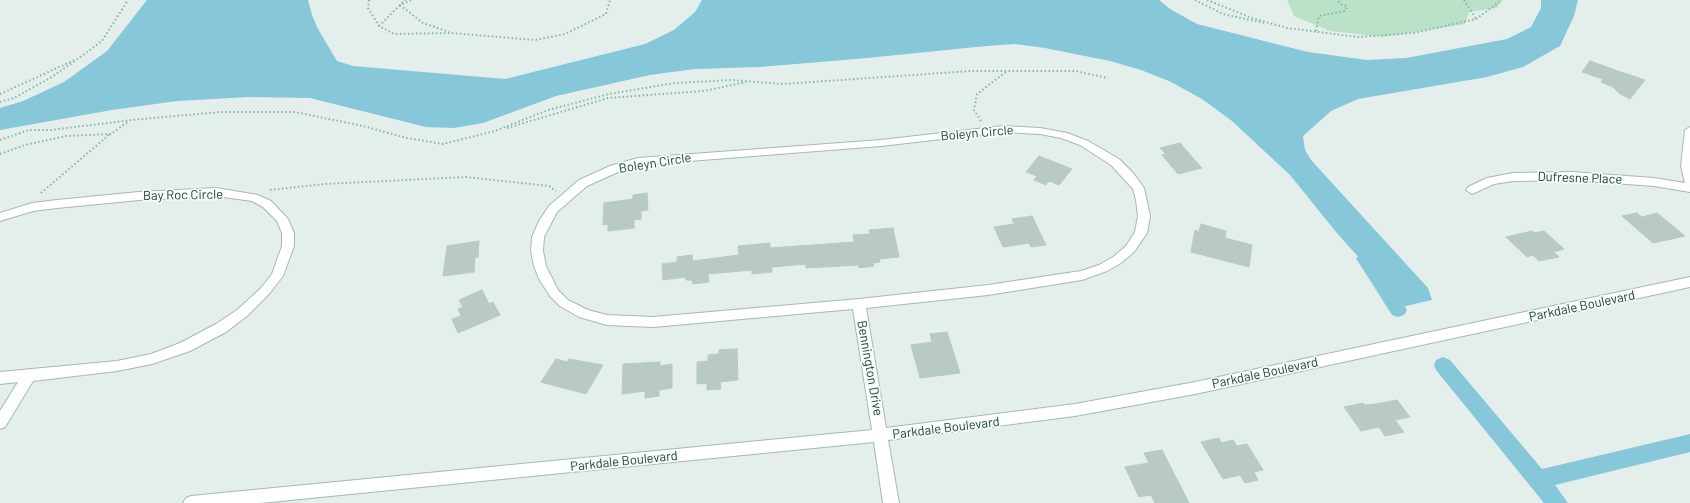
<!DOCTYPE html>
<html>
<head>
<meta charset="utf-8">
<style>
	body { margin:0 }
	canvas { display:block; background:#e4efeb }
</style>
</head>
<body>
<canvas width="1690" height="503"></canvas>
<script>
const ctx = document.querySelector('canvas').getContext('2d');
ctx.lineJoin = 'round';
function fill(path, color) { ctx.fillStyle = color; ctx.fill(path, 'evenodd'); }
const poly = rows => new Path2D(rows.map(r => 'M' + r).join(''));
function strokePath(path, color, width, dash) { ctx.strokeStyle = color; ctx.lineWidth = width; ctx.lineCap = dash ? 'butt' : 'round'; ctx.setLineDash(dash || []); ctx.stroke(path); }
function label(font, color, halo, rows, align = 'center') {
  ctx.font = font + ' Barlow,sans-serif'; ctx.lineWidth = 3.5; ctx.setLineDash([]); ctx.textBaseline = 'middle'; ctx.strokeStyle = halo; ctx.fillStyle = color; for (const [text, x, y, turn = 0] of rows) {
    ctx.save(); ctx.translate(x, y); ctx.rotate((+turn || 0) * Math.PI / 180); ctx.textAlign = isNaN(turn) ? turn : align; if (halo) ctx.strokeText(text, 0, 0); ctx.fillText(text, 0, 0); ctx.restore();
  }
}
fill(poly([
	[1287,0,1502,0,1497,8,1469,12,1465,24,1384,37,1330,31,1294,16]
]), '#bbe2c8');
fill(poly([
	[147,0,308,0,312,15,318,29,337,61,353,66,505,79,645,44,674,30,695,12,702,0,1159,0,1170,9,1197,24,1308,52,1367,60,1406,58,1507,39,1531,27,1541,8,1541,0,1578,0,1574,16,1560,46,1523,67,1487,77,1358,99,1331,111,1303,136,1305,150,1311,160,1428,288,1432,300,1397,308,1389,291,1336,232,1290,175,1232,121,1202,99,1169,81,1141,70,1110,61,1045,48,1015,44,986,46,867,58,760,67,695,69,650,75,556,96,483,123,454,128,426,127,310,98,249,97,177,101,112,110,0,130,0,108,23,101,64,82,107,51]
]), '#86c7da');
fill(poly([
	[1365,253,1371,255,1404,305,1407,310,1404,315,1398,317,1392,315,1359,263,1356,259,1359,255,1365,253],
	[1443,357,1450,360,1542,469,1690,434,1690,452,1555,485,1568,503,1544,503,1436,370,1434,365,1436,360,1443,357]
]), '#86c7da');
const building = poly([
	[1590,61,1621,72,1645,80,1630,99,1620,94,1613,87,1601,82,1603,79,1582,72,1590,61],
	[1180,143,1192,157,1202,168,1178,174,1162,155,1166,154,1160,148,1180,143],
	[1039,156,1072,169,1059,185,1049,181,1046,185,1034,180,1037,176,1026,172,1039,156],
	[647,193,648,210,641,211,641,219,634,220,634,228,608,231,608,224,603,225,604,203,633,199,633,195,647,193],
	[1637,213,1642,217,1657,213,1685,236,1653,243,1622,216,1637,213],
	[1032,216,1046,245,1031,247,1029,243,1003,247,994,227,1014,224,1012,219,1032,216],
	[1201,224,1226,231,1225,238,1252,245,1249,267,1191,252,1195,230,1199,232,1201,224],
	[893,228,899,257,879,259,880,262,873,263,874,266,859,268,858,265,806,268,806,264,772,267,772,272,752,274,752,270,708,274,709,282,693,284,692,280,686,280,685,277,663,280,662,264,677,262,677,257,692,255,693,261,739,255,738,246,770,243,770,248,854,242,853,235,870,234,869,230,893,228],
	[1532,231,1535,233,1544,231,1564,249,1554,252,1559,257,1539,261,1533,255,1527,257,1506,237,1532,231],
	[479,241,478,257,475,257,474,272,443,276,447,246,479,241],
	[482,290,489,304,493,302,500,315,458,333,452,319,461,316,458,309,463,307,459,300,482,290],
	[947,332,960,373,920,378,911,345,932,342,930,334,947,332],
	[737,349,738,380,720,382,721,389,707,390,707,383,697,384,697,362,708,361,708,355,719,354,719,350,737,349],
	[556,359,567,362,569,359,603,365,586,394,541,382,556,359],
	[660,362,660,366,672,364,672,388,659,390,659,396,645,398,645,391,622,394,623,364,660,362],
	[1397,400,1410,417,1395,420,1404,432,1385,436,1379,427,1361,431,1344,407,1363,403,1364,405,1376,404,1397,400],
	[1219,438,1221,443,1233,440,1237,446,1247,444,1263,470,1254,472,1258,480,1245,483,1240,475,1223,479,1201,442,1219,438],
	[1162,450,1189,503,1155,503,1151,495,1139,497,1125,467,1149,463,1144,453,1162,450]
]);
fill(building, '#b9cac4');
strokePath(building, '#b5cac3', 1);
const street = poly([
	[1003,126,1040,128,1067,133,1088,141,1119,159,1133,173,1144,188,1150,216,1147,233,1134,252,1121,263,1107,271,1082,280,988,295,866,308,886,428,1075,404,1195,382,1690,277,1690,287,1195,394,1075,416,888,440,899,503,883,503,874,442,260,503,183,503,186,498,191,496,872,430,853,309,653,327,607,325,579,317,560,306,550,296,539,279,534,266,531,251,532,237,539,221,549,206,579,180,610,166,638,158,881,140,1003,126],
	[1003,132,1040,134,1061,138,1080,145,1111,165,1133,189,1136,200,1138,216,1135,232,1126,246,1113,257,1099,265,1081,271,988,285,859,299,653,317,607,315,588,310,568,300,558,290,546,266,543,251,544,237,557,212,587,186,618,172,638,165,881,146,1003,132],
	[1690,127,1690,192,1654,186,1572,180,1513,181,1494,184,1472,194,1466,190,1468,187,1487,178,1513,173,1572,172,1654,178,1685,183,1681,166,1685,130,1690,127],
	[216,188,258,195,271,201,288,219,294,233,294,246,283,276,269,294,247,316,226,332,190,351,152,364,117,371,33,381,5,427,0,429,0,411,18,382,0,384,0,372,117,361,151,354,180,343,216,324,237,310,261,288,272,274,282,246,282,233,277,221,263,207,252,201,216,196,139,200,57,208,33,211,0,221,0,213,32,203,57,200,139,192,216,188]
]);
strokePath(street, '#a6b8b3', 2);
strokePath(poly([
	[369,0,368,8,379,26,394,34,451,33,535,40,565,34,606,14,610,0],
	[411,0,400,5,423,23,449,32],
	[1195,0,1223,14,1264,23],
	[1207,0,1252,18,1287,28,1358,37,1414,33,1476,19,1502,0],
	[1464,0,1476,19],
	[379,26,405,0],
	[1316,31,1319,16,1345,11,1347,6,1340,4,1338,0],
	[0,94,79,58,102,41,128,0],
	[0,102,14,98,50,78,75,61],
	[981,121,974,110,977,94,1007,71],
	[507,128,608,98,704,91,746,82],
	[0,140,29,130,51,130,131,120,221,112,295,112,363,126,407,138,443,144,495,131,548,110,609,94,675,83,732,80,783,84,970,71,1075,71,1108,78],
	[0,154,25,145,66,136,111,134,129,121],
	[270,190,325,184,466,177,549,186,556,191],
	[41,193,110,134]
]), '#81b6a9', 2, [1.5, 2.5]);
fill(street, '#fff');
label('13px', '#21433c', '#f5fbf8', [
	["Boleyn Circle",977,133,-5],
	["Boleyn Circle",655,163,-9],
	["Dufresne Place",1580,178,2],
	["Bay Roc Circle",183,195,-1],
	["Parkdale Boulevard",1582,306,-12],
	["Bennington Drive",870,368,80],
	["Parkdale Boulevard",1265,373,-12],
	["Parkdale Boulevard",946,428,-7],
	["Parkdale Boulevard",624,461,-6]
]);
</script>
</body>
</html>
